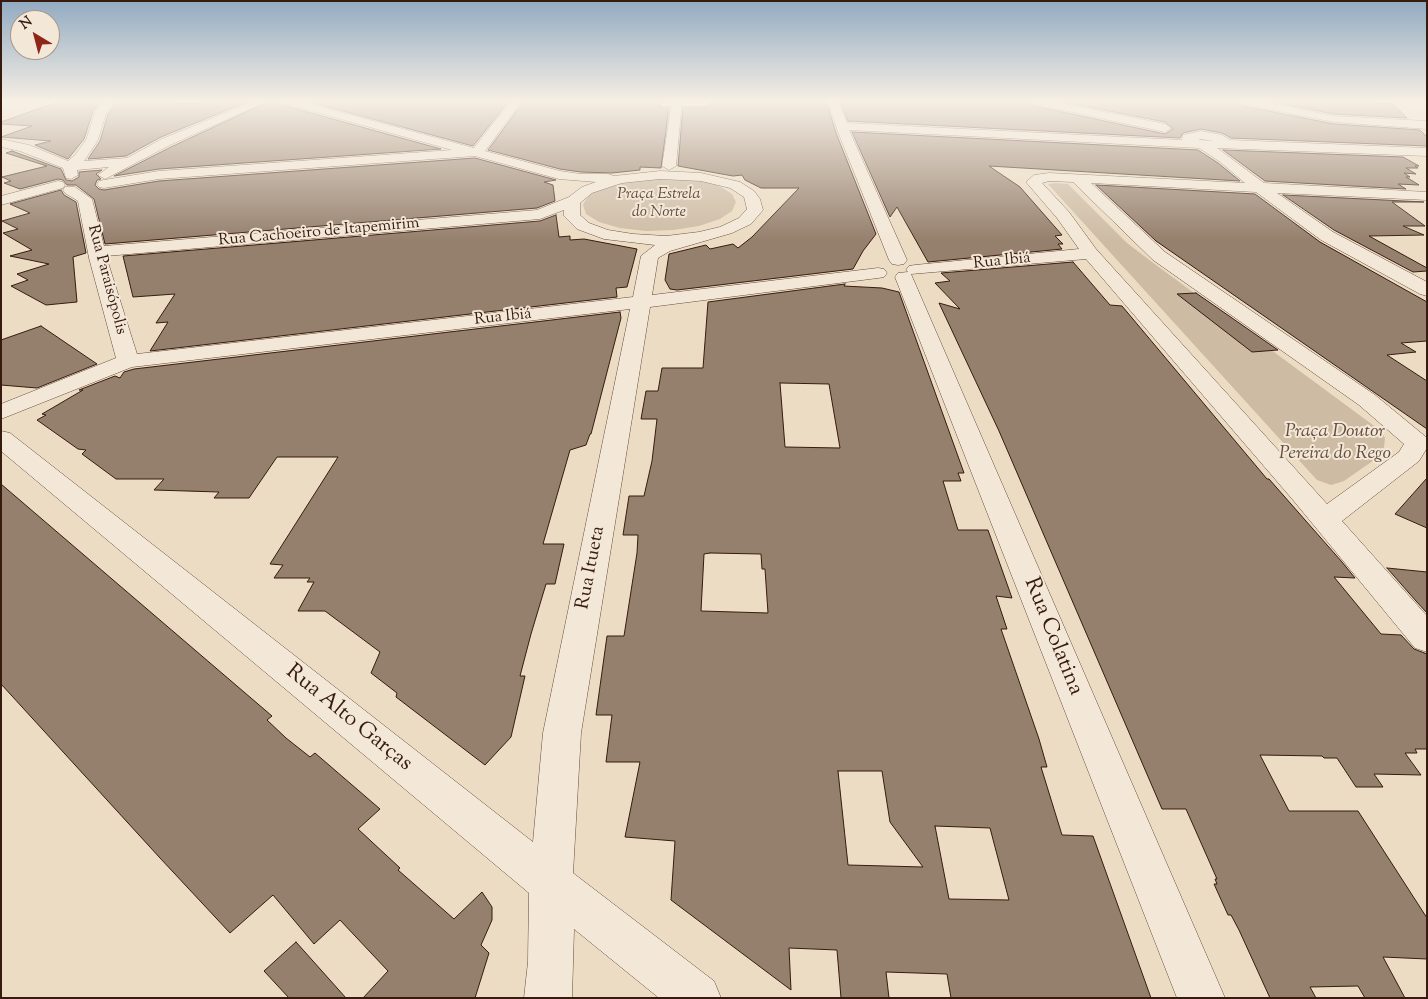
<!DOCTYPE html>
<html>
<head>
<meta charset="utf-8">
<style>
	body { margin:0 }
	#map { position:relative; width:1428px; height:999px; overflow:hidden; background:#ecdcc3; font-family:"Sorts Mill Goudy",serif }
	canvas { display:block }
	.frame { position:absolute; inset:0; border:2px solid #371b0f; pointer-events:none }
	.north { position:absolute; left:10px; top:10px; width:50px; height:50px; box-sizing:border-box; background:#f3e8d8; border:1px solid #a89688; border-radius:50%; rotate:323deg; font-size:14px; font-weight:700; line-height:20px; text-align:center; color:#371b0f }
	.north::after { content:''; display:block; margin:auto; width:18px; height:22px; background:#8f2418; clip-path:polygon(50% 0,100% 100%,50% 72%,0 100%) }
</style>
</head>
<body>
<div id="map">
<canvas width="1428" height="999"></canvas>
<div class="frame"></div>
<div class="north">N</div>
</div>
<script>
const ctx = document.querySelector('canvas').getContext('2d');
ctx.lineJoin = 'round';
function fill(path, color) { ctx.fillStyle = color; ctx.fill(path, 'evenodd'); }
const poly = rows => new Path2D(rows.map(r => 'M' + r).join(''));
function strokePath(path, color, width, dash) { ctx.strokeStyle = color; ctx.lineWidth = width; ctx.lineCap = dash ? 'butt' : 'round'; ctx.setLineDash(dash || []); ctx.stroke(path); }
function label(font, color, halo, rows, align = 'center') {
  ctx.font = font + ' "Sorts Mill Goudy",serif'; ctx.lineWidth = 4; ctx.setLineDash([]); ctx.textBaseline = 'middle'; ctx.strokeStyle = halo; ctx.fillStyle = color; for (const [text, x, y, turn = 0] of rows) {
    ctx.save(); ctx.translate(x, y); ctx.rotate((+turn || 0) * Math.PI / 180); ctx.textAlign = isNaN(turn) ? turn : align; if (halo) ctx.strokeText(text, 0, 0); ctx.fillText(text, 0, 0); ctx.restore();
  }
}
fill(poly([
	[661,177,704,181,721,187,732,194,736,202,732,211,720,219,699,226,673,230,646,231,620,228,599,222,586,214,583,205,588,196,600,188,617,182],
	[1056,183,1068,184,1127,243,1152,262,1381,431,1385,438,1384,447,1377,458,1344,481,1331,485,1317,480,1048,184]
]), '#cdbba4');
const building = poly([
	[60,101,103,101,93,111,84,139,68,159,35,145,51,141,1,137,32,126,1,124,1,122,60,101],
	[118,101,155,101,153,103,175,101,173,104,249,101,161,137,126,156,88,159,100,141,108,114,118,101],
	[270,101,280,101,282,105,441,149,159,169,114,176,171,147,270,101],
	[306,101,509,101,473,146,306,101],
	[524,101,661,101,660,107,669,107,661,168,640,167,640,170,612,173,581,172,560,169,488,150,524,101],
	[709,101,826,101,836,133,876,234,863,251,853,269,677,290,670,289,665,280,669,254,706,245,710,249,733,244,738,248,752,237,799,188,761,188,745,180,742,175,733,176,678,166,683,107,708,107,709,101],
	[840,101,1027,101,1034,106,1165,134,1173,129,1165,122,1059,101,1236,101,1243,106,1334,124,1420,130,1427,137,1427,146,1231,138,1222,133,1201,129,1183,133,1180,138,848,121,840,101],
	[1268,101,1350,101,1393,104,1407,118,1334,114,1268,101],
	[852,132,1198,150,1218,163,1240,181,989,166,1020,187,1062,235,1055,236,1063,244,1058,244,1062,249,928,262,897,207,890,217,852,132],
	[1223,150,1403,157,1419,166,1415,166,1418,168,1406,168,1416,174,1404,173,1410,177,1406,177,1419,185,1398,184,1406,189,1265,181,1223,150],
	[12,151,61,169,66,180,72,181,79,177,79,172,102,170,96,174,101,179,97,180,95,185,99,189,104,190,159,181,475,158,556,180,544,182,553,185,555,201,537,208,105,244,94,199,76,185,67,185,63,180,58,179,20,189,4,183,11,181,2,177,47,166,6,153,12,151],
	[1096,185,1255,194,1320,242,1427,302,1427,341,1401,343,1416,352,1387,355,1427,381,1427,429,1156,241,1096,185],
	[61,190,64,195,76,202,86,253,73,257,77,302,46,305,11,286,28,280,17,274,49,264,10,256,32,250,3,233,18,229,2,221,30,213,10,204,61,190],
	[1283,195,1424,202,1392,202,1425,226,1403,226,1424,235,1369,236,1427,268,1427,271,1413,272,1334,230,1283,195],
	[556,215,559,237,570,236,570,240,584,239,637,249,627,287,616,288,617,297,150,351,168,322,156,323,175,294,133,297,123,256,540,221,556,215],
	[1073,262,1110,305,1122,306,1267,479,1269,479,1342,562,1355,578,1334,577,1381,634,1401,635,1414,649,1427,654,1427,749,1415,749,1417,753,1405,753,1421,775,1374,774,1383,787,1356,787,1337,758,1324,758,1322,756,1260,755,1289,811,1358,811,1427,918,1427,959,1383,957,1405,998,1365,998,1358,986,1310,987,1316,998,1270,998,1239,930,1231,915,1228,915,1214,884,1217,884,1215,879,1217,879,1186,809,1162,809,999,431,939,303,960,309,935,283,950,281,941,273,1073,262],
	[845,284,844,286,882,288,899,292,964,473,958,473,961,481,943,481,958,530,988,530,1012,598,996,596,1007,629,1001,629,1039,739,1047,767,1041,767,1062,835,1093,836,1151,998,951,998,947,974,886,972,889,998,841,998,837,950,789,948,791,990,671,900,675,841,625,837,640,762,606,762,612,715,596,715,607,636,624,636,637,553,638,535,623,535,629,496,644,496,652,461,657,419,641,419,646,391,658,391,662,368,703,368,708,302,845,284],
	[780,383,829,384,840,448,785,447,780,383],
	[710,553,761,554,762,569,765,569,768,613,701,611,704,554,710,553],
	[838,771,882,771,890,822,923,867,848,865,838,771],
	[935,826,990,828,1009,900,949,899,935,826],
	[1196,293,1278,350,1252,352,1177,294,1196,293],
	[620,312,621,318,591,434,590,434,586,445,570,450,543,544,564,544,555,584,546,584,531,634,520,676,525,676,511,737,485,765,396,697,397,693,371,673,380,652,325,611,298,611,314,582,307,582,310,578,274,578,283,565,270,564,338,457,277,457,249,498,214,498,219,492,154,490,164,479,116,479,82,454,86,450,78,449,37,420,46,415,42,414,83,390,79,390,115,376,120,378,124,372,134,369,620,312],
	[41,326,97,364,37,388,1,385,1,340,41,326],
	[1427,478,1427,528,1395,514,1427,478],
	[1,484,272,716,267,720,286,738,310,757,315,753,380,809,358,829,400,868,398,870,454,919,482,892,492,907,492,920,481,945,489,953,475,998,363,998,388,971,340,920,314,944,273,895,230,933,160,858,1,684,1,484],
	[1387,568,1427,572,1427,613,1416,601,1387,568],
	[296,942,346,998,289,998,264,971,296,942]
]);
fill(building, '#957f6d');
strokePath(building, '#371b0f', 1);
const minor = poly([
	[105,101,116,101,106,113,98,140,84,161,127,158,162,139,254,101,268,101,170,145,105,179,98,175,109,167,77,170,78,175,71,179,66,178,63,168,20,151,1,147,1,139,29,145,68,161,75,155,86,140,95,112,105,101],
	[282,101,299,101,474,148,511,101,522,101,485,151,560,171,581,174,608,174,614,176,660,171,701,173,740,182,754,191,760,199,763,210,751,224,732,233,670,251,658,258,652,295,878,268,884,269,887,273,884,277,878,278,650,307,581,733,573,873,714,981,721,998,659,998,574,929,572,998,524,998,528,962,529,893,1,451,1,431,10,433,533,842,543,733,630,309,132,367,1,419,1,404,116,358,89,258,78,201,65,193,63,190,65,187,75,187,92,199,104,246,537,210,569,197,582,187,596,182,559,179,475,156,159,179,104,188,99,187,97,184,99,181,104,180,159,171,452,150,283,103,282,101],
	[660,179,701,181,730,188,744,197,747,209,739,218,720,227,699,232,666,236,633,234,608,230,589,223,580,215,580,203,592,193,622,183,660,179],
	[564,210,564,216,577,229,604,239,655,245,641,256,633,297,137,354,106,256,540,219,564,210],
	[672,101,682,101,676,166,669,170,662,166,672,101],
	[828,101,838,101,847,123,1182,140,1183,135,1201,131,1222,135,1230,140,1427,148,1427,156,1217,148,1264,183,1427,192,1427,200,1277,193,1333,232,1427,282,1427,296,1420,294,1321,240,1256,192,1091,183,1165,252,1375,395,1426,437,1427,448,1419,461,1342,521,1427,616,1427,652,1415,648,1293,500,1086,259,911,274,1225,998,1177,998,895,277,898,273,908,272,906,270,909,266,915,265,1079,249,1057,218,1026,182,1034,175,1049,173,1245,183,1219,161,1199,148,849,130,907,260,904,264,898,265,892,264,889,260,838,132,828,101],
	[1199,139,1201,139,1214,141,1200,140,1199,139],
	[1049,181,1073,182,1153,260,1359,405,1404,444,1399,452,1327,504,1096,249,1069,212,1042,183,1049,181],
	[1029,101,1050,101,1165,124,1171,128,1165,132,1034,104,1029,101],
	[1238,101,1259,101,1334,116,1427,121,1427,129,1334,122,1243,104,1238,101],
	[58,181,63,182,65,185,63,188,1,205,1,196,58,181]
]);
strokePath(minor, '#644b3c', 1);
fill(minor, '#f3e8d8');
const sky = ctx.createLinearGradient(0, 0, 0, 241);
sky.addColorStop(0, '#91aac1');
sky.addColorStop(0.42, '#f6efe4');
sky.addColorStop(1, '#f6efe400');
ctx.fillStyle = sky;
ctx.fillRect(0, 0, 1428, 241);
label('italic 16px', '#644b3c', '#f3e8d8', [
	["Praça Estrela",659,195],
	["do Norte",659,213]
]);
label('16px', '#371b0f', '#f3e8d8', [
	["Rua Cachoeiro de Itapemirim",319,233,-5],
	["Rua Ibiá",1002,262,-6],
	["Rua Paraisópolis",106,280,75],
	["Rua Ibiá",503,318,-6]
]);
label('italic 19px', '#644b3c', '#f3e8d8', [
	["Praça Doutor",1335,433],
	["Pereira do Rego",1335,455]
]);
label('19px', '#371b0f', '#f3e8d8', [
	["Rua Itueta",592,568,-79]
]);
label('22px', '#371b0f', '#f3e8d8', [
	["Rua Colatina",1052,637,68],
	["Rua Alto Garças",348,719,39]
]);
</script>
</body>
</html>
